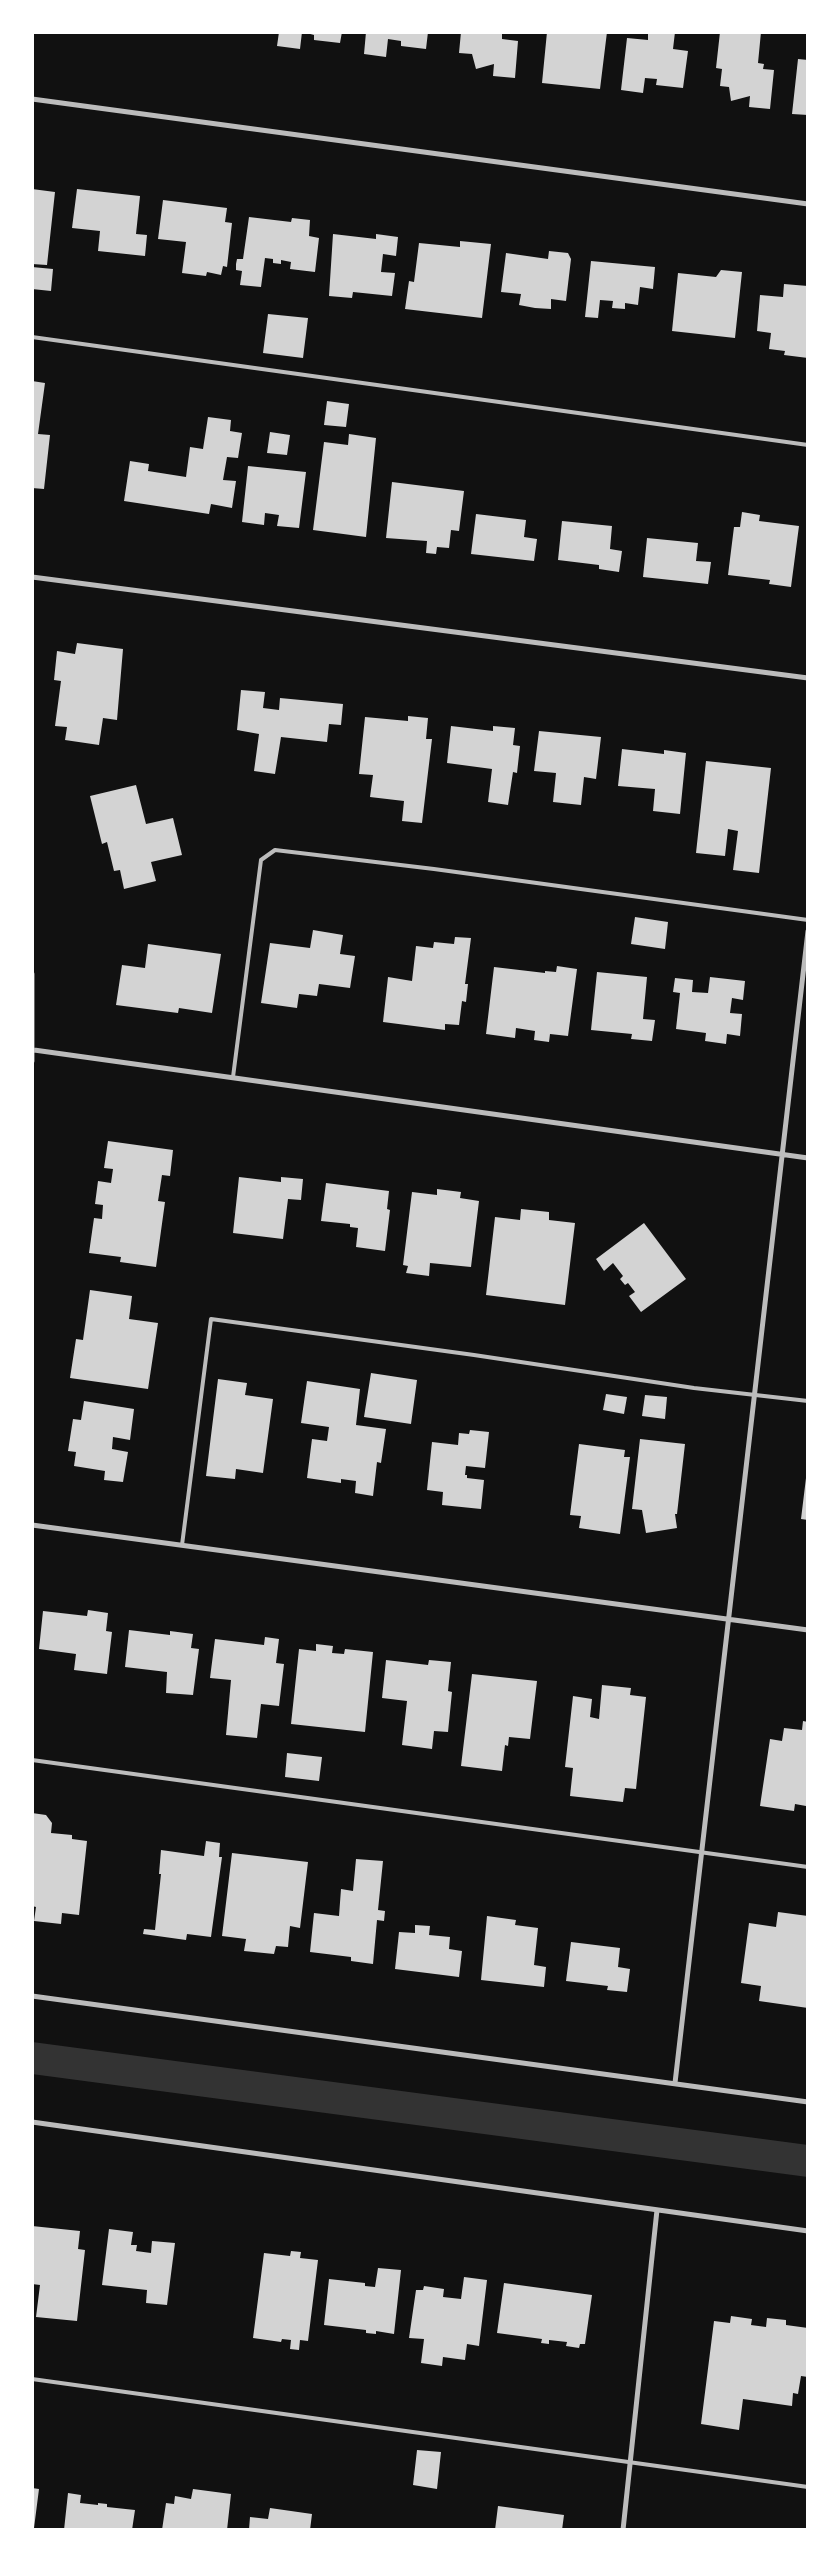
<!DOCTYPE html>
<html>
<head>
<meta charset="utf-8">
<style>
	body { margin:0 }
	#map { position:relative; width:840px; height:2562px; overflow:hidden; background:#111; font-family:"PT Sans Narrow",sans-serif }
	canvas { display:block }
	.frame { position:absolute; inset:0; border:34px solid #fff; pointer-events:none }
</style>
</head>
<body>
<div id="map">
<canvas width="840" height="2562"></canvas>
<div class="frame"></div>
</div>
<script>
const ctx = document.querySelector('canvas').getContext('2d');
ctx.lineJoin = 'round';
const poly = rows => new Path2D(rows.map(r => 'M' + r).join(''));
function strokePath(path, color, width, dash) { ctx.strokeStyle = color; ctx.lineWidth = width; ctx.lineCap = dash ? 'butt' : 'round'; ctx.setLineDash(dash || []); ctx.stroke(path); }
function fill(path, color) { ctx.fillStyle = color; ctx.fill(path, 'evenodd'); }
strokePath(poly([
	[32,2058,808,2161]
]), '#333', 32);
fill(poly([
	[279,32,302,32,300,49,277,46],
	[303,32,342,32,340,43,314,40,314,35],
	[366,32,428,32,426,49,401,46,401,41,388,39,386,57,364,54],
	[461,32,502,32,502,39,518,41,515,78,493,76,494,64,476,69,472,54,459,53],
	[547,32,607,32,600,89,542,83],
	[648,32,675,32,673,49,688,51,683,88,656,85,657,79,645,78,643,93,621,90,627,38,648,40],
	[720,32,761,32,758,63,764,64,763,69,774,70,770,109,749,107,750,96,731,101,729,87,720,86,722,69,716,68],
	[798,59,808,60,808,115,792,114],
	[32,189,55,192,47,265,32,264],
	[77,189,140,196,136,234,147,235,145,256,98,251,100,231,72,228],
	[163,200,227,208,225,222,232,223,227,267,223,266,221,275,207,272,206,276,182,273,186,242,158,239],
	[249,217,291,222,292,218,310,220,309,236,319,238,315,272,290,269,291,262,281,260,281,264,273,263,273,259,265,258,261,287,240,285,242,271,236,270,236,264,237,259,243,259],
	[333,234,376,239,376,234,398,237,396,256,383,254,381,272,395,273,392,296,353,292,352,298,329,296],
	[460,241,491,244,482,318,405,309,409,281,414,282,419,243,460,247],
	[549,251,568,253,571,259,566,301,551,299,551,309,535,308,519,305,521,294,501,292,506,253,548,259],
	[591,261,655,267,653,289,640,287,638,305,625,303,625,309,612,308,613,301,600,300,598,318,585,317],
	[32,267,53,269,51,291,32,289],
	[721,270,742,272,735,338,672,331,678,273,716,277],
	[784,284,808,286,808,358,784,355,785,351,769,349,771,333,757,331,760,295,783,297],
	[268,314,308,318,303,358,263,353],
	[32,381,45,383,38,434,50,435,44,489,32,488],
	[327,401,349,404,346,427,324,425],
	[208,417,231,420,230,431,242,433,238,458,227,457,223,480,236,481,232,508,211,504,209,514,124,501,130,461,149,464,148,471,186,477,190,447,203,449],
	[270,432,290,435,287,455,267,453],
	[349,434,376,438,366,537,313,530,324,442,348,445],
	[248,466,306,472,299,528,277,526,279,515,265,513,264,525,242,522],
	[392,482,464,491,459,531,451,530,449,548,437,547,436,554,426,553,427,541,386,538],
	[742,512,760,515,759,521,799,526,791,587,769,584,770,580,728,575,734,527,740,527],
	[476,514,526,520,524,537,537,539,534,561,471,554],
	[562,521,612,526,610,549,622,551,619,572,599,569,599,565,558,560],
	[647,538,698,543,696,561,711,562,708,584,643,577],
	[77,643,123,649,117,720,103,718,99,745,65,740,67,727,55,726,61,681,54,680,57,651,75,654],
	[241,690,265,692,263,708,279,710,280,698,343,704,341,725,329,724,327,742,281,737,275,774,254,771,259,734,237,730],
	[408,716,428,718,426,739,432,739,422,823,402,821,404,801,370,797,373,775,359,774,365,717,408,721],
	[451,726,493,731,493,726,515,728,513,745,520,746,517,773,513,772,508,805,488,802,492,769,447,763],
	[539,731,601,737,596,779,584,777,581,805,553,802,556,773,534,771],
	[622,749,664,754,664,750,686,753,680,814,653,811,655,789,618,786],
	[706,761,771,768,759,873,733,870,738,831,728,829,725,856,696,853],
	[136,785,146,824,173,818,182,855,151,862,156,881,124,889,120,870,114,871,107,842,102,844,90,796],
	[635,917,668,922,665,949,631,944],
	[313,930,343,935,340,954,355,956,350,988,319,984,317,996,299,994,297,1008,261,1003,270,943,310,948],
	[455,937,471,938,465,984,468,984,466,1002,462,1001,459,1025,445,1024,445,1030,383,1022,388,977,412,981,416,946,433,948,434,942,454,944],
	[148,944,221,954,212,1013,179,1008,178,1013,116,1005,122,965,145,968],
	[557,966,577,969,568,1036,550,1034,549,1042,534,1040,535,1031,516,1028,515,1038,486,1034,494,967,545,973,545,971,556,972],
	[597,972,647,977,643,1019,655,1020,652,1041,631,1039,632,1034,591,1030],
	[710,977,745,981,743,1000,732,998,730,1013,742,1014,740,1036,727,1034,726,1044,705,1041,706,1033,676,1029,680,993,673,992,675,978,693,980,692,992,708,993],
	[108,1141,173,1150,170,1176,162,1175,158,1201,165,1202,156,1267,120,1262,121,1257,89,1253,94,1218,102,1219,103,1205,95,1204,98,1181,111,1183,113,1169,104,1168],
	[239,1177,281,1182,281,1177,303,1179,301,1200,288,1199,283,1239,233,1233],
	[326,1183,389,1191,387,1209,390,1210,385,1251,356,1247,358,1228,350,1227,350,1224,321,1221],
	[437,1189,461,1192,460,1198,479,1201,471,1267,430,1263,429,1276,406,1273,408,1266,403,1265,412,1192,437,1195],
	[521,1209,549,1212,549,1220,575,1223,565,1305,486,1295,495,1217,520,1220],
	[644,1223,686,1279,641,1312,629,1296,635,1292,628,1283,625,1285,620,1279,623,1276,613,1263,604,1271,596,1259],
	[90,1290,132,1296,129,1319,158,1323,148,1389,70,1378,76,1339,83,1340],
	[371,1373,417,1380,411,1424,364,1417],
	[218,1379,247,1383,245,1395,273,1399,263,1473,236,1469,235,1479,206,1476],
	[307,1381,360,1389,356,1425,386,1429,381,1463,377,1462,373,1496,355,1493,356,1481,341,1479,341,1483,307,1478,312,1439,327,1441,329,1427,301,1423],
	[606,1394,627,1397,624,1414,603,1410],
	[645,1395,667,1397,665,1419,642,1416],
	[84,1401,134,1409,130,1440,113,1437,112,1449,128,1452,123,1482,104,1480,105,1471,74,1466,76,1452,68,1451,73,1419,81,1420],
	[470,1430,489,1432,485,1468,466,1466,465,1475,467,1475,467,1478,484,1480,481,1509,442,1505,443,1492,427,1490,432,1442,458,1445,459,1433,469,1434],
	[640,1439,685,1444,677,1514,675,1514,677,1528,646,1533,642,1510,632,1509],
	[579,1444,625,1450,624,1457,630,1457,620,1534,579,1528,581,1516,570,1515],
	[806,1478,808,1478,808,1520,801,1519],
	[88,1610,108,1613,106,1631,112,1632,107,1674,74,1670,76,1654,39,1649,43,1611,87,1616],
	[129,1630,170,1635,170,1631,193,1634,191,1648,199,1649,193,1695,166,1693,167,1672,125,1667],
	[265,1637,279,1639,276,1663,284,1664,279,1706,261,1704,257,1738,226,1735,231,1680,210,1678,215,1639,264,1645],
	[316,1644,333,1646,332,1653,344,1654,345,1649,373,1652,365,1732,291,1724,299,1649,316,1651],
	[386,1660,428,1665,429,1660,451,1662,448,1691,452,1692,448,1732,434,1731,432,1749,402,1745,407,1701,382,1698],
	[472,1674,537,1681,530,1739,509,1737,508,1746,505,1745,502,1771,461,1766],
	[602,1685,631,1688,630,1695,646,1697,636,1789,625,1788,623,1802,570,1796,573,1768,565,1767,573,1696,592,1699,590,1717,599,1719],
	[803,1721,808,1722,806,1806,795,1804,794,1811,760,1806,770,1739,782,1741,784,1728,802,1730],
	[287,1753,322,1757,319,1781,285,1777],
	[32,1813,46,1815,52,1823,51,1833,72,1835,72,1839,87,1841,79,1915,62,1913,61,1924,34,1921,36,1907,32,1906],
	[206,1841,220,1843,219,1857,222,1857,211,1937,187,1934,186,1940,143,1934,144,1929,155,1930,161,1874,159,1874,161,1850,204,1856],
	[232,1853,308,1862,300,1928,290,1926,288,1947,276,1946,274,1954,244,1951,246,1939,222,1936],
	[356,1859,383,1861,378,1910,385,1911,384,1921,377,1920,373,1964,351,1961,351,1957,310,1952,314,1913,339,1916,341,1889,353,1891],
	[778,1912,808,1916,808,2008,759,2001,761,1986,741,1983,749,1923,776,1927],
	[487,1916,516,1920,515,1925,538,1928,534,1965,546,1967,544,1987,481,1980],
	[415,1925,430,1926,429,1935,450,1937,449,1949,462,1951,459,1977,395,1969,399,1932,415,1933],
	[571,1942,620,1948,618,1967,630,1969,627,1992,607,1990,608,1986,566,1981],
	[32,2226,80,2231,78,2249,85,2250,77,2321,36,2317,40,2285,32,2284],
	[109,2229,133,2232,131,2245,137,2245,136,2251,151,2253,152,2241,175,2243,167,2305,146,2303,147,2290,102,2285],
	[291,2251,301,2252,300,2258,318,2260,308,2341,300,2340,299,2350,290,2349,291,2340,282,2339,281,2342,253,2338,264,2253,290,2256],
	[378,2268,401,2270,394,2334,376,2331,376,2334,366,2333,366,2330,324,2325,329,2279,365,2283,365,2286,375,2287],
	[464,2277,487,2280,479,2346,467,2344,465,2360,443,2357,442,2366,421,2363,424,2339,409,2338,416,2290,423,2290,424,2286,444,2289,443,2297,461,2299],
	[504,2283,592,2295,585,2344,580,2344,579,2348,566,2346,567,2342,549,2340,549,2344,541,2343,542,2339,497,2333],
	[731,2316,752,2319,751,2325,766,2327,767,2318,786,2320,786,2325,808,2328,808,2377,801,2376,798,2394,793,2393,792,2406,743,2399,739,2430,701,2424,714,2321,730,2323],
	[417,2450,441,2452,437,2489,413,2485],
	[32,2488,39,2489,34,2528,32,2528],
	[193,2489,231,2494,227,2530,162,2530,166,2503,174,2504,175,2496,191,2499],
	[68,2493,81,2495,80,2503,98,2505,98,2503,107,2504,107,2507,135,2510,132,2530,64,2530],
	[498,2506,564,2515,562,2530,495,2530],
	[270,2508,312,2514,310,2530,249,2530,250,2517,268,2519]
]), '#d3d3d3');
strokePath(poly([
	[32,337,808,445],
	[233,1077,261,860,275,850,434,869,808,920],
	[182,1545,211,1319,474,1355,694,1388,808,1401],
	[32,1760,808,1867],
	[32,2379,808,2487]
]), '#bcbcbc', 4);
strokePath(poly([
	[32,99,808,204],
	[32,577,808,678],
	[32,974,32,1061],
	[34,1050,808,1158],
	[32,1525,808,1630],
	[32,1996,808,2102],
	[675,2083,808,931],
	[32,2122,808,2231],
	[623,2530,657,2210]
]), '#bcbcbc', 5);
</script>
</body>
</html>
